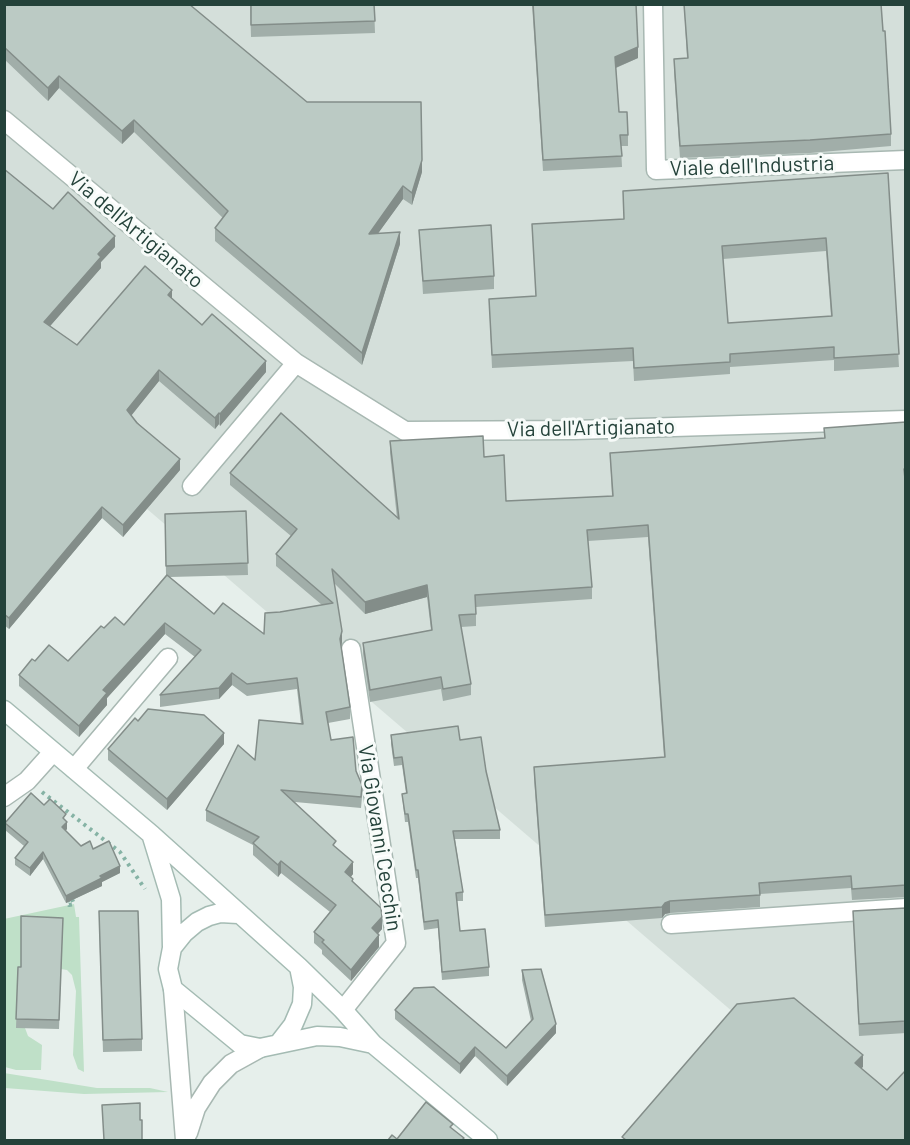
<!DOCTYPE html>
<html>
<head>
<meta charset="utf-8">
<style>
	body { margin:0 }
	#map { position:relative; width:910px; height:1145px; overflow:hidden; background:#e6efeb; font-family:Barlow,sans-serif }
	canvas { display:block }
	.frame { position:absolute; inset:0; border:6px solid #24423a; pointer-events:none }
</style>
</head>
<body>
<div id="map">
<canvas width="910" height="1145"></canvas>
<div class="frame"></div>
</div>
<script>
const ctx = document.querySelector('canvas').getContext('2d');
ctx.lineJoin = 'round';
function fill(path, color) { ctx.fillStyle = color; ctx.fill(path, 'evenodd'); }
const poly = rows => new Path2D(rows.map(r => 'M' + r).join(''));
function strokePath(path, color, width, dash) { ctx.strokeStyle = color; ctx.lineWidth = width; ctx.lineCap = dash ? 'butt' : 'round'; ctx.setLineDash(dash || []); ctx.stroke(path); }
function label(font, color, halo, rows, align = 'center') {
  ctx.font = font + ' Barlow,sans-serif'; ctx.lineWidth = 6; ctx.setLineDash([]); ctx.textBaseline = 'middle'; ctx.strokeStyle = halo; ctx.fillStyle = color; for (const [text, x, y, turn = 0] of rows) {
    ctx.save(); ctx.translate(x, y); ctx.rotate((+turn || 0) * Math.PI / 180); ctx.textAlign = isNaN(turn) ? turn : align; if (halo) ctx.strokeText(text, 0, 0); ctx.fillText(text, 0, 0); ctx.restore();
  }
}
fill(poly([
	[5,5,905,5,905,1140,882,1140,5,387]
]), '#d4dfda');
fill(poly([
	[74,904,76,917,79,917,84,1072,78,1069,73,1055,76,991,72,975,67,970,61,969,62,926,25,1028,28,1036,42,1045,41,1070,16,1070,5,1067,4,919],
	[4,1073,97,1088,150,1088,168,1092,84,1094,5,1088]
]), '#bfe0c8');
const minor = poly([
	[653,4,656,170,906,160],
	[4,120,296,363,405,431,574,430,906,420],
	[192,486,296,363],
	[74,769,168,658],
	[4,797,27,781,53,752],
	[671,924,906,908],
	[173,989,185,1140],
	[343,1010,396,943,351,649],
	[188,1133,196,1108,212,1083,231,1064,260,1048]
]);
const secondary = poly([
	[4,710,152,835,299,967,343,1010,373,1044,488,1140],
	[152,837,171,899,172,948,168,969,173,989,240,1044,260,1048,317,1036,340,1037,373,1044],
	[172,948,184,933,197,922,209,916,220,913,238,914],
	[279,1043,293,1025,302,1004,303,987,299,967]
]);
strokePath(minor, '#a8b8b2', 21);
strokePath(secondary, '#a4bbb3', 21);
strokePath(poly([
	[42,792,120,852,145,889],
	[72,899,74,904,69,905,67,901,72,899]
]), '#86b3a5', 4, [3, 4.5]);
strokePath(minor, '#fff', 18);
strokePath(secondary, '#fff', 18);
fill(poly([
	[4,4,307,102,422,172,412,205,403,199,378,233,400,244,362,365,215,241,215,228,223,218,134,132,122,144,59,88,48,101,4,59],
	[250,4,374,4,375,33,251,37],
	[532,4,636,4,638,58,616,68,619,112,628,135,628,146,621,146,622,167,543,171],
	[684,4,881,4,891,134,891,146,810,153,680,158,674,71,674,59,687,58],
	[4,169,53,209,115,247,101,262,101,268,50,326,77,345,172,299,202,325,266,372,220,426,219,424,215,429,159,381,131,415,180,470,123,537,102,518,9,629,4,625],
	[888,173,899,367,834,371,834,360,730,367,730,374,634,381,633,361,492,368,489,299,536,296,532,224,624,219,623,191],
	[826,251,831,316,728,323,723,259],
	[419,230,494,276,494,289,423,294],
	[906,422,906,897,852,900,851,888,760,894,760,907,670,913,665,914,662,918,545,927,534,778,534,767,664,757,648,537,588,541,592,587,592,599,476,607,476,626,461,627,471,684,471,695,443,701,441,689,370,702,363,654,363,643,431,630,427,597,365,614,334,583,342,642,341,647,350,707,350,719,328,723,331,740,356,771,362,797,361,808,295,802,336,848,353,874,351,877,353,882,382,929,378,934,379,947,351,981,322,954,322,950,314,943,314,932,330,912,281,873,278,877,253,855,253,845,206,821,206,810,255,760,301,724,297,689,247,696,232,685,219,699,160,707,160,695,195,657,165,634,107,698,107,705,79,737,19,686,19,675,35,661,68,661,104,628,124,625,166,575,165,514,246,511,248,575,170,577,214,614,264,634,280,612,322,605,276,566,276,554,291,536,230,485,230,473,397,518,390,453,390,441,484,457,506,501,612,496,610,453,824,438,824,428],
	[138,721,224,744,167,810,108,760,108,749],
	[391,735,460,740,486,771,500,830,500,839,455,839,463,892,463,901,457,901,460,931,489,967,489,976,442,980,438,928,424,930,418,878,416,878,408,822,405,822,402,794,406,793,402,765,394,766,391,744],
	[44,805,66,821,67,829,65,831,81,846,93,849,120,873,102,882,102,886,66,903,43,859,30,876,15,865,15,858,24,846,5,830,5,823],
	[906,908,906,1033,859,1036,853,911],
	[63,918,59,1029,16,1028,18,967,21,967],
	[99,924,142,1039,142,1051,103,1052],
	[522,970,556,1033,507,1086,475,1056,460,1074,395,1019,395,1010,506,1048,531,1021,522,980]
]), '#a1aea9');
fill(poly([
	[638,47,638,58,615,68,615,57],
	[59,76,59,88,48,101,48,88],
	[134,120,134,132,122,144,122,131],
	[422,160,422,172,412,205,412,193],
	[403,186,403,199,369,246,369,234],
	[400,232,400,244,362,365,362,353],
	[115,236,115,247,101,262,101,268,44,333,44,322,98,254],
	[172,290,172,301,168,295],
	[266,361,266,372,220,426,220,414],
	[159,370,159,381,127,421,127,410],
	[219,413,219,424,215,429,215,418],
	[180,459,180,470,123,537,123,525],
	[102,507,102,518,9,629,9,618],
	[427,585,427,597,365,614,365,602],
	[165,623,165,634,107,698,107,705,79,737,79,726,103,690],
	[342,631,342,642,340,651,340,639],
	[232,673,232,685,219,699,219,688],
	[224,733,224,744,167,810,167,799],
	[67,822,67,829,62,835,62,827],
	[43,852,43,859,30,876,30,868],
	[281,861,281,873,278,877,278,865],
	[353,862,353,874,345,884,345,872],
	[120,866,120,873,102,882,102,886,66,903,66,896,100,876],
	[670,901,670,913,665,914,662,918,662,907,665,903],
	[382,917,382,929,372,940,372,928],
	[379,935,379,947,351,981,351,970],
	[556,1024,556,1033,507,1086,507,1076],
	[475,1047,475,1056,460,1074,460,1064],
	[863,1055,863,1067,855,1074,855,1063]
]), '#838d89');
const building = poly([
	[4,4,189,4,307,102,421,102,422,160,412,193,403,186,369,234,400,232,362,353,215,228,228,211,134,120,122,131,59,76,48,88,4,47,4,4],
	[251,4,374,4,375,21,251,25,251,4],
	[533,4,636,4,638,47,615,57,619,112,627,112,628,135,620,135,622,156,543,160,533,4],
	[684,4,881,4,883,31,885,31,891,134,810,140,680,146,674,59,688,58,684,4],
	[4,169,53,209,68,192,115,236,98,254,101,257,44,322,77,345,145,266,172,290,168,295,202,325,212,314,266,361,220,414,219,413,215,418,159,370,127,410,137,423,180,459,123,525,102,507,9,618,4,614,4,169],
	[888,173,899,354,834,358,834,347,730,354,730,362,634,368,633,348,492,355,489,299,536,296,532,224,624,219,623,191,888,173],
	[826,238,832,316,728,323,722,246,826,238],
	[491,225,494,276,423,281,419,230,491,225],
	[281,413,399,519,390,441,483,436,484,457,504,455,506,501,613,496,610,453,825,438,824,428,906,422,906,469,904,469,906,489,906,885,852,889,851,876,759,883,760,895,670,901,665,903,662,907,545,915,534,767,665,757,648,525,587,530,592,587,475,595,476,614,459,615,471,684,443,689,441,677,370,690,363,643,432,630,427,585,365,602,332,569,342,631,340,639,350,707,326,712,331,740,353,737,356,771,362,785,361,797,281,790,336,841,333,845,353,862,345,872,353,879,352,881,381,908,382,917,372,928,379,935,351,970,322,942,324,940,314,932,336,905,281,861,278,865,253,843,259,837,206,810,238,745,255,760,259,720,303,724,297,678,247,684,232,673,219,688,160,695,201,650,165,623,103,690,107,693,79,726,19,675,32,659,35,661,49,645,68,661,101,626,104,628,115,617,124,625,167,575,214,614,223,603,264,634,265,613,280,612,333,603,276,554,297,529,230,473,281,413],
	[246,511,248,563,166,566,165,514,246,511],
	[148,709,204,715,224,733,167,799,108,749,135,718,138,721,148,709],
	[458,726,460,740,481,737,486,771,500,830,453,831,463,892,456,893,460,931,485,929,489,967,442,972,438,920,424,922,418,870,416,870,408,814,405,814,402,794,407,793,402,757,394,758,391,735,458,726],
	[31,793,44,805,50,799,66,814,63,818,67,822,62,827,81,846,90,841,93,849,109,841,120,866,100,876,102,878,66,896,43,852,30,868,15,858,28,842,5,823,31,793],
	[906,908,906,1021,859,1024,853,911,906,908],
	[99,911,138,911,142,1039,103,1040,99,911],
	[21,916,63,918,59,1020,16,1019,18,967,21,967,21,916],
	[541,969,556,1024,507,1076,475,1047,460,1064,395,1010,414,988,434,987,506,1048,533,1019,522,970,541,969],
	[794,998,863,1055,855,1063,887,1090,906,1070,906,1140,626,1140,622,1137,737,1004,794,998],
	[426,1102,453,1124,450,1127,464,1138,462,1140,388,1140,392,1135,397,1139,426,1102],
	[140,1103,140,1120,142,1120,142,1140,104,1140,102,1105,140,1103]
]);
fill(building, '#bbcac4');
strokePath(building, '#838d89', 1.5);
label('21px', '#24423a', '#f7fbf9', [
	["Viale dell'Industria",752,166,-2],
	["Via dell'Artigianato",136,230,40],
	["Via dell'Artigianato",591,428,-1],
	["Via Giovanni Cecchin",380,838,81]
]);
</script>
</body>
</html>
